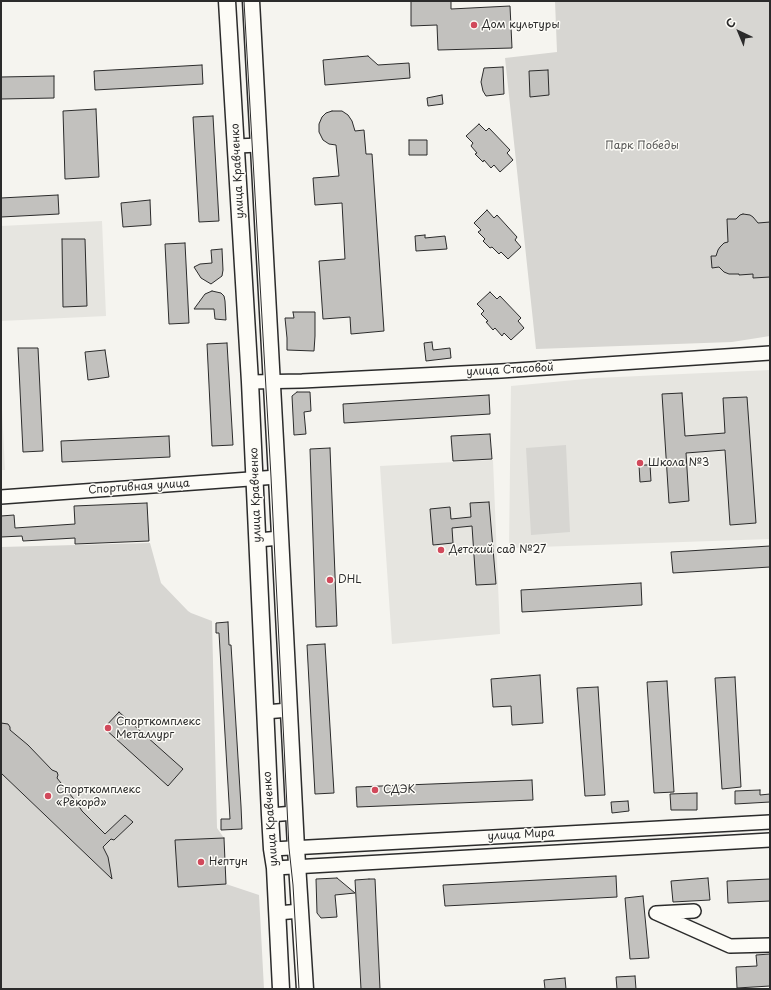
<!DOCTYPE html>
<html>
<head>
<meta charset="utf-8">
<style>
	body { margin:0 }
	#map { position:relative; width:771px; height:990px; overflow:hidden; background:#f5f4ef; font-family:"Playpen Sans",sans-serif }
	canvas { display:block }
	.frame { position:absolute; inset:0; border:2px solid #2b2b2b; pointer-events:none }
	.north { position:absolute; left:719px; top:12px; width:40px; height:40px; -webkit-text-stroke:3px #fdfcf7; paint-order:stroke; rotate:316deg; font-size:11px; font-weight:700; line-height:16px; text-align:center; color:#2b2b2b }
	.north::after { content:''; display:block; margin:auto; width:14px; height:18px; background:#2b2b2b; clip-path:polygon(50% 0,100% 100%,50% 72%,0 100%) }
</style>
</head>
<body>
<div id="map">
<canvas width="771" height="990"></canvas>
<div class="frame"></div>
<div class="north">С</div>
</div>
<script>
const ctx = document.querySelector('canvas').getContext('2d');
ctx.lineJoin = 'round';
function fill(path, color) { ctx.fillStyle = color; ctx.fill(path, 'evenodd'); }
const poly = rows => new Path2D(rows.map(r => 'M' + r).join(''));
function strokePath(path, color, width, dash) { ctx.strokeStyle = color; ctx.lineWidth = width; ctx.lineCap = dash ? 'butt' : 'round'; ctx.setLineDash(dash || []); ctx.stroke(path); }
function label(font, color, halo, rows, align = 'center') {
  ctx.font = font + ' "Playpen Sans",sans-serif'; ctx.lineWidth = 3; ctx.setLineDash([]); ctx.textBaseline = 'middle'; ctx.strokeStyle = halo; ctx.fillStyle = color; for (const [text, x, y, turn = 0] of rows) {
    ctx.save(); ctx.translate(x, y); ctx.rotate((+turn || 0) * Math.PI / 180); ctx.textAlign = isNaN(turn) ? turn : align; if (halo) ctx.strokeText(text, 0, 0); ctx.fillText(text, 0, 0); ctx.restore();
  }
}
fill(poly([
	[102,221,106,316,1,321,1,226],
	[770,370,770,539,509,548,511,386,596,378,704,373],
	[1,390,5,470,1,470],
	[493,460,500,634,392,644,380,466]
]), '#e6e5e0');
fill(poly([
	[555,1,770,1,770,336,732,342,536,349,505,58,557,52],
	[566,445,570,532,531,535,526,448],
	[150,543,161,583,188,611,191,613,212,621,217,828,224,838,226,884,259,895,264,989,1,989,1,547]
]), '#d7d6d2');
const building = poly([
	[411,1,451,1,451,9,510,6,512,48,438,50,437,25,411,26,411,1],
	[368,56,378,65,409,63,410,78,325,85,323,60,368,56],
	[202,65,203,84,95,90,94,71,202,65],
	[503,67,504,94,486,96,483,91,481,82,484,68,503,67],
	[548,70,549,95,530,97,529,71,548,70],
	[54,76,54,98,1,99,1,77,54,76],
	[442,95,443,104,428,106,427,98,442,95],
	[96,109,99,177,65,179,63,111,96,109],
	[332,111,342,111,348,115,352,121,355,131,364,130,366,154,372,154,384,331,351,334,350,317,323,319,319,261,345,259,342,203,315,205,313,178,339,176,336,145,329,144,323,140,319,132,319,124,322,117,326,113,332,111],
	[213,116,219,221,199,222,193,117,213,116],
	[479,124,486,131,489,128,510,150,507,153,513,160,500,172,494,165,491,168,484,160,483,162,475,154,477,153,471,146,473,143,466,136,479,124],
	[409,140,427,140,427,155,409,155,409,140],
	[58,195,59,214,1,217,1,198,58,195],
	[150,200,151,225,123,227,121,203,150,200],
	[487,210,494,218,497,215,517,237,515,240,521,247,508,259,501,252,499,254,492,247,490,248,483,241,485,239,478,232,481,230,474,223,487,210],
	[743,214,750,215,753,217,758,223,770,222,770,277,753,278,753,274,739,275,739,274,729,274,724,272,719,267,712,268,711,256,716,256,718,250,720,247,724,243,728,242,727,219,736,219,740,215,743,214],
	[425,235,425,238,445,236,447,249,416,251,415,236,425,235],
	[62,239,85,239,87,306,63,307,62,239],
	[185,243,189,323,169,324,165,244,185,243],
	[222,249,223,270,222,276,211,284,201,278,194,267,200,264,212,263,211,250,222,249],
	[212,291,221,293,224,296,225,301,226,320,215,319,214,309,194,309,205,294,212,291],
	[490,292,497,299,500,296,521,318,518,321,524,328,511,340,504,333,502,336,495,328,493,330,486,322,488,321,481,314,484,311,477,304,490,292],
	[293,312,315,312,315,336,314,351,287,350,287,338,285,318,294,318,293,312],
	[432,342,433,350,450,348,451,358,426,361,424,343,432,342],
	[227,343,233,445,212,446,207,344,227,343],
	[18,348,38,348,43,451,23,452,18,348],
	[105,350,109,377,88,380,85,352,105,350],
	[297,392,310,392,311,411,304,412,306,434,294,435,292,396,297,392],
	[682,393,685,436,725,433,723,398,747,397,756,523,730,525,725,450,686,453,689,501,669,503,662,394,682,393],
	[489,395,490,414,344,423,343,404,489,395],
	[490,434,492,459,453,461,451,436,490,434],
	[169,436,170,457,62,462,61,441,169,436],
	[330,448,337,626,316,627,310,449,330,448],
	[639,465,650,465,651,481,640,482,639,465],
	[489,502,496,584,476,585,472,526,452,528,453,543,433,545,430,509,450,507,451,519,471,517,470,503,489,502],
	[147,503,149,541,75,544,75,538,23,541,22,536,1,537,1,516,14,515,15,528,75,524,74,506,147,503],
	[770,546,770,567,673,573,671,552,770,546],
	[641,583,642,605,522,612,521,590,641,583],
	[228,622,229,645,231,645,241,806,242,829,221,830,221,819,230,819,219,633,216,633,216,623,228,622],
	[325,644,334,793,315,794,307,645,325,644],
	[540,675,543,723,512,725,511,706,493,707,491,679,540,675],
	[735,677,741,787,722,789,715,678,735,677],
	[667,681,674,792,654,793,647,682,667,681],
	[598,687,605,795,585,796,577,688,598,687],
	[119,712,183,769,168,786,104,728,119,712],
	[1,723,8,724,10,727,10,730,28,745,52,770,57,772,58,775,57,778,77,803,82,811,105,834,125,815,133,822,114,840,111,839,103,847,108,857,112,879,1,773,1,723],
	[532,780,533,800,357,807,356,787,532,780],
	[760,790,760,795,770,794,770,802,735,804,735,791,760,790],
	[697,793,697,810,671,810,670,794,697,793],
	[628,801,629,811,612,813,611,802,628,801],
	[224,838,226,884,178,887,175,840,224,838],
	[616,876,617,897,445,906,443,885,616,876],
	[337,878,355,893,335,895,337,917,321,918,317,913,316,879,337,878],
	[708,878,710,900,673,902,671,881,708,878],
	[369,879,375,879,380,989,361,989,355,880,369,879],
	[770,879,770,901,728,903,727,881,770,879],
	[643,896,649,958,630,959,625,898,643,896],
	[770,954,770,986,737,988,736,967,757,966,756,955,770,954],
	[635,976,636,989,617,989,616,977,635,976],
	[565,978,566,989,545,989,544,980,565,978]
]);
fill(building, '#c2c1be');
strokePath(building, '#2b2b2b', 1);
const minor = poly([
	[237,146,259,145],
	[250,382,302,381,501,371,770,353],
	[1,497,277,477],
	[258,540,280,538],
	[265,712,289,710],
	[270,815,294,813],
	[272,849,770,822],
	[275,868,770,840],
	[694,911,656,913,730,946,770,945],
	[277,913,301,911]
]);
const major = poly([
	[227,1,250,382,270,815,272,849,275,868,281,989],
	[251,1,277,477,296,848,305,989]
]);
strokePath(minor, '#2b2b2b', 16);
strokePath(major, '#2b2b2b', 19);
strokePath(minor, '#fdfcf7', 13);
strokePath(major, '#fdfcf7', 16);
strokePath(poly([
	[244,1,271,477,289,848,293,885,299,989]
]), '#2b2b2b', 1);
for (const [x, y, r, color] of [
	[474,25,4,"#d1495b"],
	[640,463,4,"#d1495b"],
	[441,550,4,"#d1495b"],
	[330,580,4,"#d1495b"],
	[108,728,4,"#d1495b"],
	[375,790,4,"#d1495b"],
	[48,796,4,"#d1495b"],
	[201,862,4,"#d1495b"]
]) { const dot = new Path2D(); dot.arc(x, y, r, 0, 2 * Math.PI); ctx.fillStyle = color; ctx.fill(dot); strokePath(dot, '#fdfcf7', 1.5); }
label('11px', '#2b2b2b', '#fdfcf7', [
	["Дом культуры",482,25],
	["Школа №3",648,463],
	["Детский сад №27",449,550],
	["DHL",338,580],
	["Спорткомплекс",116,722],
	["Металлург",116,735],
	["Спорткомплекс",56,790],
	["«Рекорд»",56,803],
	["СДЭК",383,790],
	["Нептун",209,862]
], 'left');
label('11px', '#565655', '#fdfcf7', [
	["Парк Победы",642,146]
]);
label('11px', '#2b2b2b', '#fdfcf7', [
	["улица Кравченко",238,171,-93],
	["улица Стасовой",510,370,-3],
	["Спортивная улица",139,487,-4],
	["улица Кравченко",256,495,-92],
	["улица Кравченко",271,819,-94],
	["улица Мира",521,835,-3]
]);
</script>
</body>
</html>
